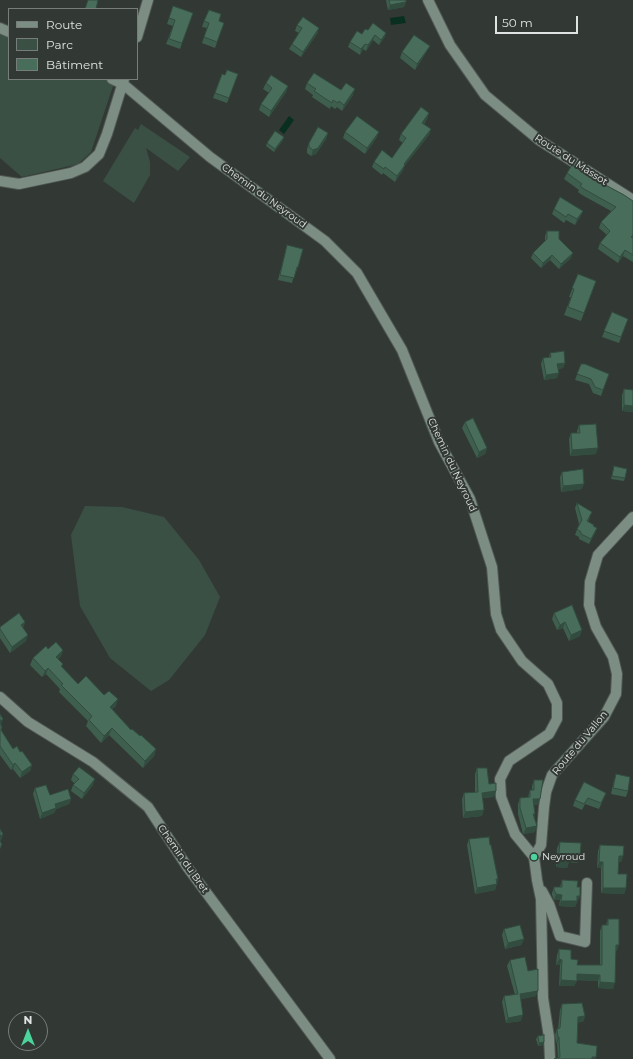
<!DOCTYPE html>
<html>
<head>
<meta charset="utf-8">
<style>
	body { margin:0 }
	#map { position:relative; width:633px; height:1059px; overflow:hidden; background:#323935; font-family:Montserrat,sans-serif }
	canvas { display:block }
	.legend { position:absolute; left:8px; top:8px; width:130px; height:72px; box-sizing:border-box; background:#323935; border:1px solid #777d7a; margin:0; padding:5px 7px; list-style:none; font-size:12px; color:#dfe3e1 }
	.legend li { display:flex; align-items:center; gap:8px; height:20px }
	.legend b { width:20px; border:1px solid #777d7a }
	.north { position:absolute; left:8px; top:1011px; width:40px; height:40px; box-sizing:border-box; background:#323935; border:1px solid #777d7a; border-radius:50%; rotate:0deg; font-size:11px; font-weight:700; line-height:16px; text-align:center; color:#dfe3e1 }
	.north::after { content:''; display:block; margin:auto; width:14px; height:18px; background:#4bd49b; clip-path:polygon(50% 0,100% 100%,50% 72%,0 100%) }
	.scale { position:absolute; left:495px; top:16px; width:83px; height:18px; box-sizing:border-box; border:2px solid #dfe3e1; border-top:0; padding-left:5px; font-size:12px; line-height:14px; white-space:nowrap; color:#dfe3e1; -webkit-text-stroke:3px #323935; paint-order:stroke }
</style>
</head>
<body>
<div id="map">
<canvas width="633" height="1059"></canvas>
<ul class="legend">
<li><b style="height:5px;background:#7c8d84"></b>Route</li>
<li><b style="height:11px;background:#3b5045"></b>Parc</li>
<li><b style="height:11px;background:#486d5b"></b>Bâtiment</li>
</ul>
<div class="north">N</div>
<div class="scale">50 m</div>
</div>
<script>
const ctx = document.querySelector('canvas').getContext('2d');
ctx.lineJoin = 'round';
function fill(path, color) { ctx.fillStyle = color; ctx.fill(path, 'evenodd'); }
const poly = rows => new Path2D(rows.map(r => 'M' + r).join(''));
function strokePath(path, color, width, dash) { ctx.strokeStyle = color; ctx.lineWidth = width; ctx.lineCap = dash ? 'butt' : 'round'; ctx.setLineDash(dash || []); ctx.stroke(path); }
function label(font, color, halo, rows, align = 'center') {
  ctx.font = font + ' Montserrat,sans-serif'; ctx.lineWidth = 4; ctx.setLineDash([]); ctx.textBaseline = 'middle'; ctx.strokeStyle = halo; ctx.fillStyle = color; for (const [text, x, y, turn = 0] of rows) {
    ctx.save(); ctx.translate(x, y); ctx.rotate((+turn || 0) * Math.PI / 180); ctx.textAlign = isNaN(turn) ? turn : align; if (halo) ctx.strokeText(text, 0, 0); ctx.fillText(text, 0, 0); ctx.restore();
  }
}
fill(poly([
	[0,32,9,35,9,79,105,79,114,83,91,152,78,164,22,177,0,158],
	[141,124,190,157,178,171,146,148,150,162,150,175,134,203,103,181,135,128,138,130],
	[85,506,122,507,164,517,199,560,220,597,205,635,169,680,151,691,110,658,80,606,71,535]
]), '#3b5045');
fill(poly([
	[404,16,406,23,391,25,390,18],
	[289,116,294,120,284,134,279,130]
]), '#082f1f');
const minor = poly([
	[428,0,450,45,485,95,539,140,633,200],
	[0,28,9,32],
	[137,37,148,0],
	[112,79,123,84,210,157,325,241,357,273,402,350,439,442,470,499,492,567,496,614,501,630,522,661,548,684,557,703,557,719,549,734,509,761,500,779,501,797,515,834,534,857],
	[0,181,19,184,71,173,85,167,99,154,107,134,124,79],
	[0,697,28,722,93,762,148,807,188,868,330,1059],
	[542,891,549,904,560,936,585,942,587,883],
	[550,1059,549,1037,543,998,541,899,537,880,534,857,541,845,544,807,546,792,552,775,604,717,616,694,617,674,613,657,596,627,589,605,590,582,598,555,633,517]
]);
strokePath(minor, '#515854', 12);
strokePath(minor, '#7c8d84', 10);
fill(poly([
	[386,0,406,0,404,7,388,10],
	[173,6,193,13,180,49,166,44,173,26,167,24],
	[204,21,219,21,224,23,215,48,202,43,207,28,202,27],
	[297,25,319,28,317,34,301,57,289,49,292,44,299,33,295,31],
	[368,30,386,33,384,38,379,45,373,40,366,51,363,49,360,55,348,47,350,42],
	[427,51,415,70,400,58,402,52],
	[222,74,225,75,238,74,227,103,213,98],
	[266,83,288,86,286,92,269,117,259,110,261,104,269,93,263,89],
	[307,83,341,90,353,95,342,111,337,107,335,109,331,106,330,109,312,97,313,95,305,89],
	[429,113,427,119,424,124,431,129,429,135,405,165,403,170,395,182,383,173,382,175,372,167,374,162,392,158,403,143,399,140,401,134],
	[345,132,377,137,365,154,343,138],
	[328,133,326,139,316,154,311,156,307,153,307,149,309,143],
	[284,137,283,140,274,152,266,146,267,143],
	[567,173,598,181,624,195,633,238,633,262,623,256,618,263,598,249,600,243,607,235,599,228,601,222,611,211,582,195,578,192,579,190,564,179],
	[554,209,583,211,580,217,575,225,566,220,564,223,552,214],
	[547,231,559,239,571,258,559,269,550,260,541,268,531,258,533,253,545,241,545,236],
	[287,245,298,267,296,272,295,272,292,283,278,280],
	[578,274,596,281,581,321,564,315,571,297,569,297],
	[612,312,628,319,619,343,602,337],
	[550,353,565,363,563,368,558,369,557,378,544,380,541,364,543,358,549,358],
	[581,364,609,374,601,396,593,393,589,384,575,380],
	[624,389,633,390,633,412,622,411,622,395],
	[465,422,487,448,485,454,477,458,462,428],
	[579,425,596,454,570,456,569,439,571,433,577,433,577,431],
	[614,466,625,478,624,481,611,479],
	[562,472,582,489,561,492,560,477],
	[577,503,590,517,588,522,593,526,597,528,595,533,589,544,579,539,579,537,575,535,579,524,575,508],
	[572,605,580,636,569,641,563,628,557,630,552,619,554,613],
	[25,622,23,628,26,641,10,653,0,638,0,627],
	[48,649,63,650,61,656,58,659,63,664,62,667,78,684,104,695,116,706,112,709,131,730,140,736,156,749,154,756,143,768,109,735,101,743,86,726,88,721,59,692,60,689,46,674,42,677,30,665,33,658],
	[0,714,1,725,1,730,13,749,20,752,32,765,30,771,20,778,13,769,11,770,0,755],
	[477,768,489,784,496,791,494,797,483,798,482,816,463,818,462,799,464,793,475,792,475,774],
	[73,774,93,785,82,799,71,791,73,785,75,784,71,780],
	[616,774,628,791,626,797,611,794,614,780],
	[534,780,538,805,534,805,535,832,523,834,518,814,518,804,520,798,528,797,530,790,532,790,532,786],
	[35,788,50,795,71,799,69,804,56,809,54,813,40,819,33,794],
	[606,793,599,809,585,804,582,810,573,806,575,800],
	[0,829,3,834,1,840,0,841,2,844,0,849],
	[469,839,498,879,495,890,475,894,467,845],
	[560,842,578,863,569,862,567,868,556,867,557,848],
	[600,845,623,856,621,862,619,862,618,874,626,888,624,894,601,893,601,868,597,868,598,851],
	[562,880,577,902,575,907,559,906,560,900,554,900,552,895,552,893,554,887,560,887],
	[608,919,617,951,616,951,613,989,598,988,598,981,577,980,574,986,559,986,560,965,556,965,557,955,559,949,577,965,600,965,600,931,602,925,606,925],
	[504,929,524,939,521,945,505,949,502,935],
	[510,960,536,996,521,999,521,1021,506,1023,502,1002,504,996,515,995,507,966],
	[562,1004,585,1016,583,1022,578,1022,577,1043,596,1057,595,1059,554,1059,558,1058,557,1043,556,1043,555,1035,557,1029,558,1029,560,1010],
	[538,1036,543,1045,538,1046,536,1039]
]), '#3e5e4e');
fill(poly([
	[406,2,404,7,388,10,390,5],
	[319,28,317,34,301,57,303,52],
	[386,33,384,38,379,45,381,40],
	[375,35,373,40,366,51,368,45],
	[365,44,363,49,360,55,361,49],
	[430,46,427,51,415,70,417,64],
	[288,86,286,92,269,117,271,111],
	[355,89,353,95,342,111,344,105],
	[429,113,427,119,420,128,422,123],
	[431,129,429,135,402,169,404,164],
	[379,132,377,137,365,154,367,148],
	[328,133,326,139,316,154,311,156,313,150],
	[284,137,283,140,274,152,275,149],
	[405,165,403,170,395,182,397,176],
	[583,211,580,217,575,225,577,219],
	[625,250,623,256,618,263,620,257],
	[573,253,571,258,559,269,561,264],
	[552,255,550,260,541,268,543,263],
	[565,363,563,368,555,369,557,364],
	[559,373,557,378,544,380,546,375],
	[624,405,633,406,633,412,622,411],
	[487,448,485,454,477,458,479,452],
	[598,448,596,454,570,456,572,450],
	[584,484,582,489,561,492,563,486],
	[597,528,595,533,589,544,591,539],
	[25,622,23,628,18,631,21,625],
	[565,622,563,628,557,630,560,625],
	[582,630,580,636,569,641,571,635],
	[28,635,26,641,10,653,12,647],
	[63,650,61,656,53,663,56,657],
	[48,668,46,674,42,677,45,671],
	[118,699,116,706,107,714,110,707],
	[3,719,1,725,0,726,0,721],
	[112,728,109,735,101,743,104,736],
	[156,749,154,756,143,768,145,761],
	[15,763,13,769,11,770,13,765],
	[32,765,30,771,20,778,22,772],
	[95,779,93,785,82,799,84,793],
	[496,791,494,797,480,798,482,793],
	[71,799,69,804,56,809,54,813,40,819,42,813,55,804],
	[533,799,540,799,538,805,531,805],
	[484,810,482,816,463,818,465,812],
	[537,826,535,832,523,834,526,828],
	[3,834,1,840,0,841,0,836],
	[619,856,623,856,621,862,617,862],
	[570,857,580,857,578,863,569,862,567,868,556,867,558,861],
	[599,862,603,862,601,868,597,868],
	[496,879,498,879,495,890,475,894,477,888],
	[603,888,626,888,624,894,601,893],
	[556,894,562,895,560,900,554,900],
	[577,896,580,896,575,907,559,906,561,901],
	[524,939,521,945,505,949,508,943],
	[616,945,619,945,617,951,614,951],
	[559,959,562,960,560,965,556,965],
	[577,974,600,975,598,981,575,980],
	[561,980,577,981,574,986,559,986],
	[600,982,615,983,613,989,598,988],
	[538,991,536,996,518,1000,520,994],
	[523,1015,521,1021,506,1023,508,1018],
	[585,1016,583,1022,576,1023,578,1017],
	[558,1037,559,1037,557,1043,556,1043],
	[544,1042,543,1045,538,1046,539,1043],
	[592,1057,596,1057,595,1059,591,1059]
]), '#324c40');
const building = poly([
	[88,0,98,0,96,9,85,9,88,0],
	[389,0,406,0,406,2,390,5,389,0],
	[173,6,193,13,182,43,169,39,175,20,169,18,173,6],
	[209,10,221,14,219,21,224,23,217,42,204,37,209,23,204,21,209,10],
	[303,17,319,28,303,52,292,44,302,28,297,25,303,17],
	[373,23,386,33,381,40,375,35,368,45,365,44,361,49,350,42,357,31,362,34,365,29,368,30,373,23],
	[414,35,430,46,417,64,402,52,414,35],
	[227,70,238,74,229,98,215,93,222,74,225,75,227,70],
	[314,73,341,90,346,83,355,89,344,105,339,101,338,103,333,100,332,103,314,91,316,89,307,83,314,73],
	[271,75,288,86,271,111,261,104,272,88,266,83,271,75],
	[421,107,429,113,422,123,431,129,404,164,405,165,397,176,385,167,384,169,374,162,382,150,392,158,406,138,401,134,421,107],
	[357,116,379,132,367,148,345,132,357,116],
	[318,127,328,133,318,148,313,150,309,147,309,143,318,127],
	[275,131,284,137,275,149,267,143,275,131],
	[572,165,598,181,624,195,633,201,633,235,631,237,633,238,633,255,625,250,620,257,600,243,610,231,601,222,616,207,584,189,580,186,582,184,567,173,572,165],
	[560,197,583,211,577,219,568,214,566,217,554,209,560,197],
	[547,231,559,231,559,239,573,253,561,264,552,255,543,263,533,253,547,239,547,231],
	[287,245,303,249,298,267,297,267,294,278,280,275,287,245],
	[578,274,596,281,584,313,568,307,574,289,572,288,578,274],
	[612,312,628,319,621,337,604,331,612,312],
	[564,351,565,363,557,364,559,373,546,375,543,358,551,357,550,353,564,351],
	[581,364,585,364,609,374,603,390,595,387,591,379,577,374,581,364],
	[624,389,633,390,633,406,624,405,624,389],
	[473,418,487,448,479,452,465,422,473,418],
	[596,424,598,448,572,450,571,433,580,433,579,425,596,424],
	[614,466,627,469,625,478,612,476,614,466],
	[583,469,584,484,563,486,562,472,583,469],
	[577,503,592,512,587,521,594,525,593,526,597,528,591,539,581,534,581,532,577,529,582,520,577,503],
	[572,605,582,630,571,635,565,622,560,625,554,613,572,605],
	[19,613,25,622,21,625,28,635,12,647,0,629,0,627,19,613],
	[56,642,63,650,56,657,63,664,61,666,78,684,86,676,104,695,109,691,118,699,110,707,131,730,132,729,140,736,141,735,156,749,145,761,112,728,104,736,89,720,92,716,61,685,63,684,48,668,45,671,33,658,46,646,48,649,56,642],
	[0,714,3,719,0,721,0,714],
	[0,723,2,727,1,730,13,749,17,746,20,752,22,751,32,765,22,772,15,763,13,765,0,746,0,723],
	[79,767,95,779,84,793,73,785,79,779,73,774,79,767],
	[477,768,487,768,489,784,496,783,496,791,482,793,484,810,465,812,464,793,478,792,477,768],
	[616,774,630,777,628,791,613,788,616,774],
	[534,780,543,780,540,799,533,799,535,814,533,814,537,826,526,828,520,808,520,798,530,797,530,790,534,790,534,780],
	[584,782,606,793,601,803,588,798,584,804,575,800,584,782],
	[46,785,50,795,68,789,71,799,55,804,56,808,42,813,35,788,46,785],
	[0,829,3,834,0,836,0,829],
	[489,837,490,845,491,845,498,879,496,879,497,884,477,888,469,839,489,837],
	[560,842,581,843,580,857,570,857,569,862,558,861,560,842],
	[600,845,624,846,623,856,619,856,618,874,627,874,626,888,603,888,603,862,599,862,600,845],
	[562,880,578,881,577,887,580,887,580,896,577,896,577,901,561,901,562,895,556,894,554,890,554,887,562,887,562,880],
	[608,919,619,919,619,945,616,945,615,983,600,982,600,975,577,974,577,981,561,980,562,960,559,959,559,949,571,950,571,959,578,960,577,965,602,965,602,925,608,925,608,919],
	[520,925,524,939,508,943,504,929,520,925],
	[525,957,528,971,538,969,538,991,520,994,523,1015,508,1018,504,996,518,994,510,960,525,957],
	[582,1003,585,1016,578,1017,577,1043,597,1046,596,1057,592,1057,592,1059,554,1059,560,1057,559,1037,558,1037,557,1029,560,1028,562,1004,582,1003],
	[544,1035,544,1042,539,1043,538,1036,544,1035]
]);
fill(building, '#486d5b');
strokePath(building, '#324c40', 1);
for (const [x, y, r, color] of [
	[534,857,4,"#4bd49b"]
]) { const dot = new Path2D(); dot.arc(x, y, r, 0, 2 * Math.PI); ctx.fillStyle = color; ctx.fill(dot); strokePath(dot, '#323935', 1.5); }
label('10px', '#dfe3e1', '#323935', [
	["Route du Massot",571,160,33],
	["Chemin du Neyroud",264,196,36],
	["Chemin du Neyroud",452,465,65],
	["Route du Vallon",580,743,-50],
	["Chemin du Bret",183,859,55]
]);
label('10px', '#dfe3e1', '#323935', [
	["Neyroud",542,857]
], 'left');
</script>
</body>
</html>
